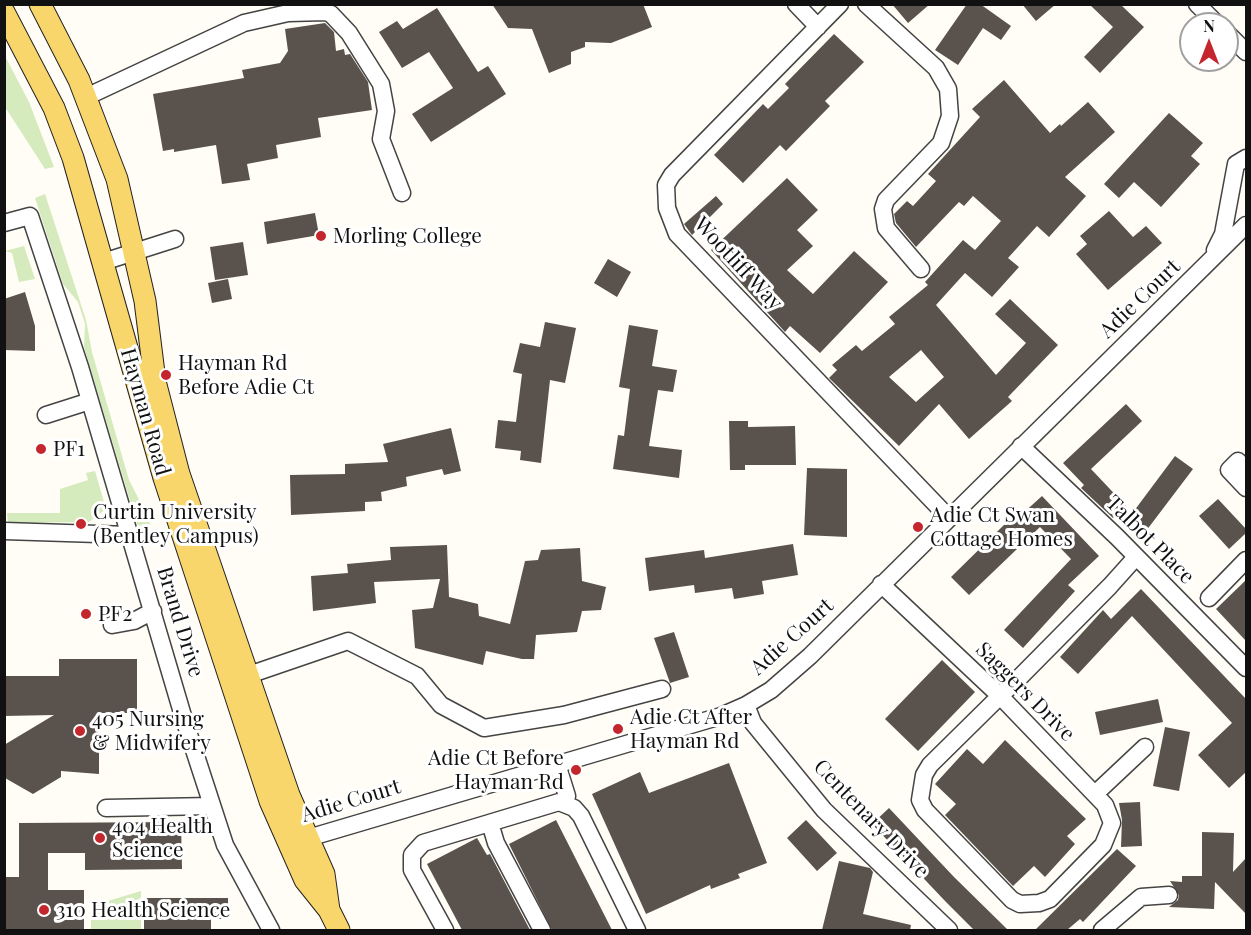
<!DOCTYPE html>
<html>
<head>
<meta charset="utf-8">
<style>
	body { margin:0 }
	#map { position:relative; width:1251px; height:935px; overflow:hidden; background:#fffdf5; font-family:"Playfair Display",serif }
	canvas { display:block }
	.frame { position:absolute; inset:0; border:6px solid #111; pointer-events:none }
	.north { position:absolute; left:1179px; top:12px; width:60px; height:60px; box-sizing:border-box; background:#fff; border:2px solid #a0a0a0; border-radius:50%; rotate:0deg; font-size:16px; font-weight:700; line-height:24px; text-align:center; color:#111 }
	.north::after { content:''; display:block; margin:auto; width:21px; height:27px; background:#c4262e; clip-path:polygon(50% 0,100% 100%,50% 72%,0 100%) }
</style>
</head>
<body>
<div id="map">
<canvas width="1251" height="935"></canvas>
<div class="frame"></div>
<div class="north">N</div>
</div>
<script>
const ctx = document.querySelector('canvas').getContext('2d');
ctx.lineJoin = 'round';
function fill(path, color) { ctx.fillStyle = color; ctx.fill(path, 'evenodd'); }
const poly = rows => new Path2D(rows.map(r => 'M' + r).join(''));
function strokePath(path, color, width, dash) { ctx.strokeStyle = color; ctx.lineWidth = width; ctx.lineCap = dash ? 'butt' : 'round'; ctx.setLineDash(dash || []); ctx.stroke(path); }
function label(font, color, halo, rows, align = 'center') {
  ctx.font = font + ' "Playfair Display",serif'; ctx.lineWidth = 6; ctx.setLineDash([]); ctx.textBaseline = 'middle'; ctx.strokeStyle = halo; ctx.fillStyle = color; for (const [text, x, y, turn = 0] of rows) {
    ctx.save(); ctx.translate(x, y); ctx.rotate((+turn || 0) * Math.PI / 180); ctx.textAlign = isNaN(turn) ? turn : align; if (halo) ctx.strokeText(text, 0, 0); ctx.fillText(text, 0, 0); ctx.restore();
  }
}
fill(poly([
	[4,54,29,102,54,167,45,169,5,107],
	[45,194,86,320,92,352,129,480,149,519,150,524,144,529,137,524,84,347,85,324,78,302,63,284,35,198],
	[24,246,35,279,19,282,12,253,5,251],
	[95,471,106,509,89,522,8,523,7,513,60,513,60,489,88,480,86,473],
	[141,891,141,929,91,930,91,906]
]), '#d5ebbd');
fill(poly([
	[492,4,643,4,652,27,611,43,585,42,585,47,571,52,571,64,549,73,532,29,508,28],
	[892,4,930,4,908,23],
	[967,4,980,4,1011,26,1001,40,983,28,958,65,935,50],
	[1022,4,1056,4,1036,21],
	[1089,4,1120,4,1144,27,1100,73,1084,57,1113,27],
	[437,8,478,72,488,66,506,94,431,142,412,114,453,88,429,52,402,68,379,32,397,21,403,29],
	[325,23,334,32,336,51,344,49,345,55,350,54,368,82,372,110,318,118,321,137,276,145,278,158,247,164,250,180,222,184,216,145,174,152,174,149,163,151,153,94,244,78,242,70,280,63,288,51,285,29],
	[834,34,864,62,825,101,830,106,786,151,780,145,743,183,714,155,763,104,768,109,789,88,785,84],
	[1004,80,1050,133,1060,124,1061,126,1088,102,1115,132,1065,177,1086,196,1049,237,1037,226,1008,258,1019,267,992,297,965,273,936,305,996,375,1026,343,995,314,1010,299,1058,345,1008,397,1012,401,969,439,939,404,899,446,829,378,837,370,832,365,856,345,862,351,895,324,889,317,928,285,925,282,963,240,975,250,1001,221,973,196,964,206,959,202,916,247,896,223,894,214,907,201,913,206,936,181,928,174,980,117,972,109],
	[921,350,944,377,916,402,889,377],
	[1169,113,1203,143,1191,156,1200,164,1161,207,1134,182,1119,198,1104,184],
	[787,178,818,210,797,230,813,246,787,270,813,294,854,251,888,282,820,353,790,326,785,332,711,250],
	[716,196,723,204,692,235,684,224],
	[1109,211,1133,237,1146,226,1162,243,1108,290,1076,254,1087,244,1080,236],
	[315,213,319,235,267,244,264,222],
	[243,242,248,275,215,280,210,247],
	[608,259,631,272,617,297,594,283],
	[228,279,232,299,212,303,208,283],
	[25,292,35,326,35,351,4,350,4,299],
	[545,322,576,328,565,383,550,380,541,463,520,460,521,451,495,448,498,420,516,422,522,374,513,372,520,343,540,347],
	[629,325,658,330,652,366,677,370,673,392,658,390,649,446,682,450,679,478,613,469,618,435,624,436,630,389,619,387],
	[1126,404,1142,421,1091,469,1126,506,1113,518,1081,488,1084,485,1063,463],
	[729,421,748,421,748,427,795,426,796,465,745,465,745,470,730,470],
	[451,428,461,471,444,475,442,469,406,477,407,486,381,492,382,501,365,502,365,511,291,515,290,475,345,474,345,464,388,462,383,444],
	[1175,456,1193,469,1146,531,1128,519],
	[807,468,847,469,847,537,804,535],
	[1042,496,1099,556,1068,585,1075,591,1023,648,1004,630,1071,559,1040,527,969,595,951,577,1007,522,1010,525],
	[1218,499,1246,529,1246,533,1229,549,1199,516],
	[793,544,798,575,762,581,764,594,734,599,732,588,695,593,694,585,649,591,645,558,704,550,705,558],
	[447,545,449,597,478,604,479,616,510,624,525,561,538,560,541,550,580,548,582,581,606,587,601,610,582,611,577,632,536,635,534,659,522,659,486,651,483,665,415,648,412,610,433,608,440,579,374,582,376,603,313,611,311,576,348,573,347,564,391,560,390,547],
	[1246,580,1246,641,1216,609],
	[1141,589,1246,699,1246,772,1229,788,1198,755,1232,723,1132,616,1078,674,1060,657,1103,610,1111,619],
	[674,632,689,677,670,683,654,638],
	[59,659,137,659,137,713,99,713,99,774,61,771,61,777,33,794,5,778,4,745,54,715,4,716,4,676,59,676],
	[942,660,975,692,918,751,885,719],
	[1158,699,1163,722,1100,735,1095,712],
	[1165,727,1190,732,1179,791,1153,786],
	[1005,740,1086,819,1067,836,1075,844,1045,877,1034,866,1013,886,945,815,956,804,935,784,967,749,983,764],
	[729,763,767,863,738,874,740,878,711,889,710,885,646,914,592,794,640,772,649,793],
	[1140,802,1142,846,1121,847,1122,820,1119,803],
	[889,808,954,877,1008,930,974,930,946,902,872,824],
	[556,820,612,930,552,930,509,844],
	[806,820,837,853,817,871,787,838],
	[181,822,182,869,85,870,85,853,48,853,48,890,84,890,84,930,4,930,4,877,19,877,19,823],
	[1202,832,1234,833,1233,872,1246,858,1246,914,1215,882,1214,909,1169,907,1178,900,1179,895,1170,881,1182,882,1182,876,1202,876],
	[477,838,487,855,490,854,530,930,462,930,427,864],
	[1117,849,1136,866,1083,922,1080,919,1067,930,1035,930],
	[839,861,870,868,873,872,863,914,911,925,910,930,822,930],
	[144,898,228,898,228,919,211,919,211,930,144,930]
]), '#5a524d');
const minor = poly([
	[796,4,818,27],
	[840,4,672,175,666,185,667,208,677,234,948,517],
	[866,4,936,68,948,89,950,116,941,143,886,200,883,209,886,228,921,269],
	[1197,4,1217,24],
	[1227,33,1246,52],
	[86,97,244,23,288,13,326,12,331,14,349,33,381,84,386,111,381,139,402,193],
	[4,223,30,216,80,367,183,716,225,845,271,930],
	[1215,250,1223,234,1236,164,1246,158],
	[103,262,175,239],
	[46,415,90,401],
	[1021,446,1117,537,1246,668],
	[1246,470,1238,461,1229,470,1246,488],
	[4,531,129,535],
	[881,584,1000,696,1105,805,1112,823,1103,845,1050,899,1039,903,1020,904,1012,900,925,810,920,800,924,775,930,765,1000,696,1018,679,1110,586,1136,557],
	[1209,598,1246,560],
	[112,625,134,621,153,611],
	[237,679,348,641,417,676,441,705,484,728,564,715,662,689],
	[746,705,753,723,824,810,949,930],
	[557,764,567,796,565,804],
	[1095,794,1145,747],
	[106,808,212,806],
	[490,823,496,843,542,930],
	[298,841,721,716,746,705,771,690,810,656,1246,225],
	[445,930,412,870,412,855,423,843,559,802,574,808,581,816,637,930],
	[1102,930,1141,897,1169,895]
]);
const major = poly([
	[40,4,79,80,117,179,145,301,155,381,179,474,289,795,324,874,329,910],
	[4,12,54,108,73,158,164,478,270,801,305,880,329,910,339,930]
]);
strokePath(minor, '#444', 19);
strokePath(major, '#222', 23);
strokePath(minor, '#fff', 16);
strokePath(major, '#f9d66b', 21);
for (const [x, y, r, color] of [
	[321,236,6,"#c4262e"],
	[166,375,6,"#c4262e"],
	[41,449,6,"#c4262e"],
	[81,524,6,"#c4262e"],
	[918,527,6,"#c4262e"],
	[86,614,6,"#c4262e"],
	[618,729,6,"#c4262e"],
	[80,731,6,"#c4262e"],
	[576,770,6,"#c4262e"],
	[100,838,6,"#c4262e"],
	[44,910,6,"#c4262e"]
]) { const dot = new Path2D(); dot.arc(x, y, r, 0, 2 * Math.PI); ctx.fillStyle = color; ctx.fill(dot); strokePath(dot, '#fff', 2); }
label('21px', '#111', '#fff', [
	["Morling College",333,236],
	["Hayman Rd",178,363],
	["Before Adie Ct",178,387],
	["PF1",53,449],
	["Curtin University",93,512],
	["(Bentley Campus)",93,536],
	["Adie Ct Swan",930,515],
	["Cottage Homes",930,539],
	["PF2",98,614],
	["Adie Ct After",630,717],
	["Hayman Rd",630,741],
	["405 Nursing",92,719],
	["& Midwifery",92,743],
	["Adie Ct Before",564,758,"right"],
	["Hayman Rd",564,782,"right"],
	["404 Health",112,826],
	["Science",112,850],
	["310 Health Science",56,910]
], 'left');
label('21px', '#111', '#fff', [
	["Wootliff Way",738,264,47],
	["Adie Court",1140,299,-44],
	["Hayman Road",145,412,74],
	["Talbot Place",1150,540,45],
	["Brand Drive",180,622,73],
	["Adie Court",792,637,-42],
	["Saggers Drive",1025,692,45],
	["Adie Court",351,801,-17],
	["Centenary Drive",871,819,46]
]);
</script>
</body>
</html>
